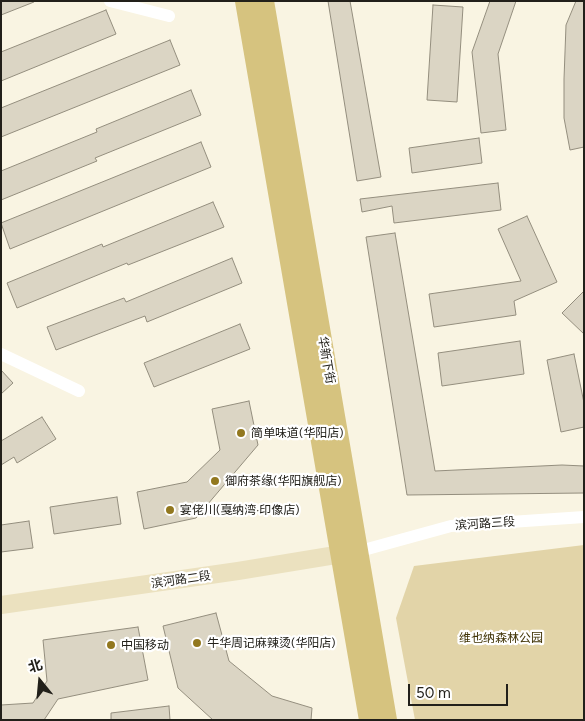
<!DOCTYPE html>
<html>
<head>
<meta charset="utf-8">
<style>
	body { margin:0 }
	#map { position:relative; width:585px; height:721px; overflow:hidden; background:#f9f4e2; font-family:Figtree,"Noto Sans SC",sans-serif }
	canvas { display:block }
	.frame { position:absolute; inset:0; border:2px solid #22201a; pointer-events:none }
	.north { position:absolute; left:15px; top:656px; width:50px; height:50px; -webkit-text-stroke:4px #fff; paint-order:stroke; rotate:343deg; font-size:14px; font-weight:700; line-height:20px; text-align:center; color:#22201a }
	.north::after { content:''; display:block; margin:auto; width:18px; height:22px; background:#22201a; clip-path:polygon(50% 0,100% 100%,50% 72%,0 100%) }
	.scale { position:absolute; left:408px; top:684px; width:100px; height:22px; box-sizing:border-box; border:2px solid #22201a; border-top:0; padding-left:6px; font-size:15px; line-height:18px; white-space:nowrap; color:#22201a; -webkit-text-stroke:4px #fff; paint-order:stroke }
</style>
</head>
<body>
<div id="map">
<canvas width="585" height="721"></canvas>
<div class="frame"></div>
<div class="north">北</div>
<div class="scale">50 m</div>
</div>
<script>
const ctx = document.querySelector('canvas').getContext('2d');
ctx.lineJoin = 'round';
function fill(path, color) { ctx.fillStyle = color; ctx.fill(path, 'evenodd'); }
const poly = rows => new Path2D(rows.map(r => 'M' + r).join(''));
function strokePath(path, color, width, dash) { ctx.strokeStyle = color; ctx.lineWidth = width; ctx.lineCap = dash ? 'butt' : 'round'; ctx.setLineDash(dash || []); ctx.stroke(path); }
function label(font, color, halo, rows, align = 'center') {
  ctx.font = font + ' Figtree,"Noto Sans SC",sans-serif'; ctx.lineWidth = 4.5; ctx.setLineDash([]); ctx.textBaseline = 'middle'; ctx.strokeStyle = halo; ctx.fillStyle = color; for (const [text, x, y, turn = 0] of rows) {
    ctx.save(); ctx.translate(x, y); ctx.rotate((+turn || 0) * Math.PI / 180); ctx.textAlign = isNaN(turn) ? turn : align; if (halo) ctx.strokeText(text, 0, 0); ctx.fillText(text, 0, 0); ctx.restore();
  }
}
fill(poly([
	[584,545,584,720,415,720,396,618,414,566]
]), '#e2d4a8');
const building = poly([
	[1,1,34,1,34,2,1,15,1,1],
	[328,1,350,1,381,177,357,181,328,1],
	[490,1,516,1,498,54,506,130,481,133,472,52,490,1],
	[576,1,584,1,584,147,570,150,564,118,564,79,566,25,576,1],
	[433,5,463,7,457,102,427,100,433,5],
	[106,10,116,34,1,81,1,52,106,10],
	[170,40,180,65,1,137,1,108,170,40],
	[191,90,201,115,95,158,97,161,1,200,1,171,97,132,96,129,191,90],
	[479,138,482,163,412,173,409,148,479,138],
	[201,142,211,167,10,249,1,223,201,142],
	[498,183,501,210,394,223,392,206,362,212,360,199,498,183],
	[213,202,224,227,128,265,127,263,17,308,7,283,102,244,103,247,213,202],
	[527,216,557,282,514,301,516,315,434,327,429,294,521,281,498,229,527,216],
	[395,233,435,471,562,465,584,466,584,493,407,495,366,237,395,233],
	[232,258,242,283,147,322,145,316,56,350,47,327,124,298,126,302,232,258],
	[584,291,584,334,562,313,584,291],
	[240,324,250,349,154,387,144,363,240,324],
	[520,341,524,374,442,386,438,353,520,341],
	[574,354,584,403,584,427,561,432,547,360,574,354],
	[1,370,13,383,1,394,1,370],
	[249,401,258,445,196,518,144,529,137,492,187,482,220,450,212,409,249,401],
	[42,417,56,439,17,463,14,457,1,465,1,441,42,417],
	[117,497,121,524,54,534,50,507,117,497],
	[29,521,33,548,1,552,1,525,29,521],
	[216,613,229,661,272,696,312,708,311,720,213,720,178,688,163,626,216,613],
	[138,627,148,680,58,699,44,720,1,720,1,705,33,703,47,681,43,640,138,627],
	[169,706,170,720,111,720,111,713,169,706]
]);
fill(building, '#dbd5c4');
strokePath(building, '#948e7e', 1);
strokePath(poly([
	[110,1,169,16],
	[1,354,79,391],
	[360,551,451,526,584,517]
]), '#fff', 12);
strokePath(poly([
	[1,605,238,571,354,552]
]), '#ebe1bf', 18);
strokePath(poly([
	[245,1,369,720],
	[264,1,387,720]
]), '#d6c37f', 20);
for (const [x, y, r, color] of [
	[241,433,5,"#92781f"],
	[215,481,5,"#92781f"],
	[170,510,5,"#92781f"],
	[197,643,5,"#92781f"],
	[111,645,5,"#92781f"]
]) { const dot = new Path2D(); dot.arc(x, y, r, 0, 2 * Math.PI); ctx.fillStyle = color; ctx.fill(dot); strokePath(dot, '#fff', 2); }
label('12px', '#22201a', '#fff', [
	["华新下街",326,360,80],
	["滨河路三段",485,524,-4],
	["滨河路二段",181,580,-8]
]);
label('12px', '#22201a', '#fff', [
	["简单味道(华阳店)",251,433],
	["御府茶缘(华阳旗舰店)",225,481],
	["宴佬川(戛纳湾·印像店)",180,510],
	["牛华周记麻辣烫(华阳店)",207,643],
	["中国移动",121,645]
], 'left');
label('12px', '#403305', '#fff', [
	["维也纳森林公园",501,638]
]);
</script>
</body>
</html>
